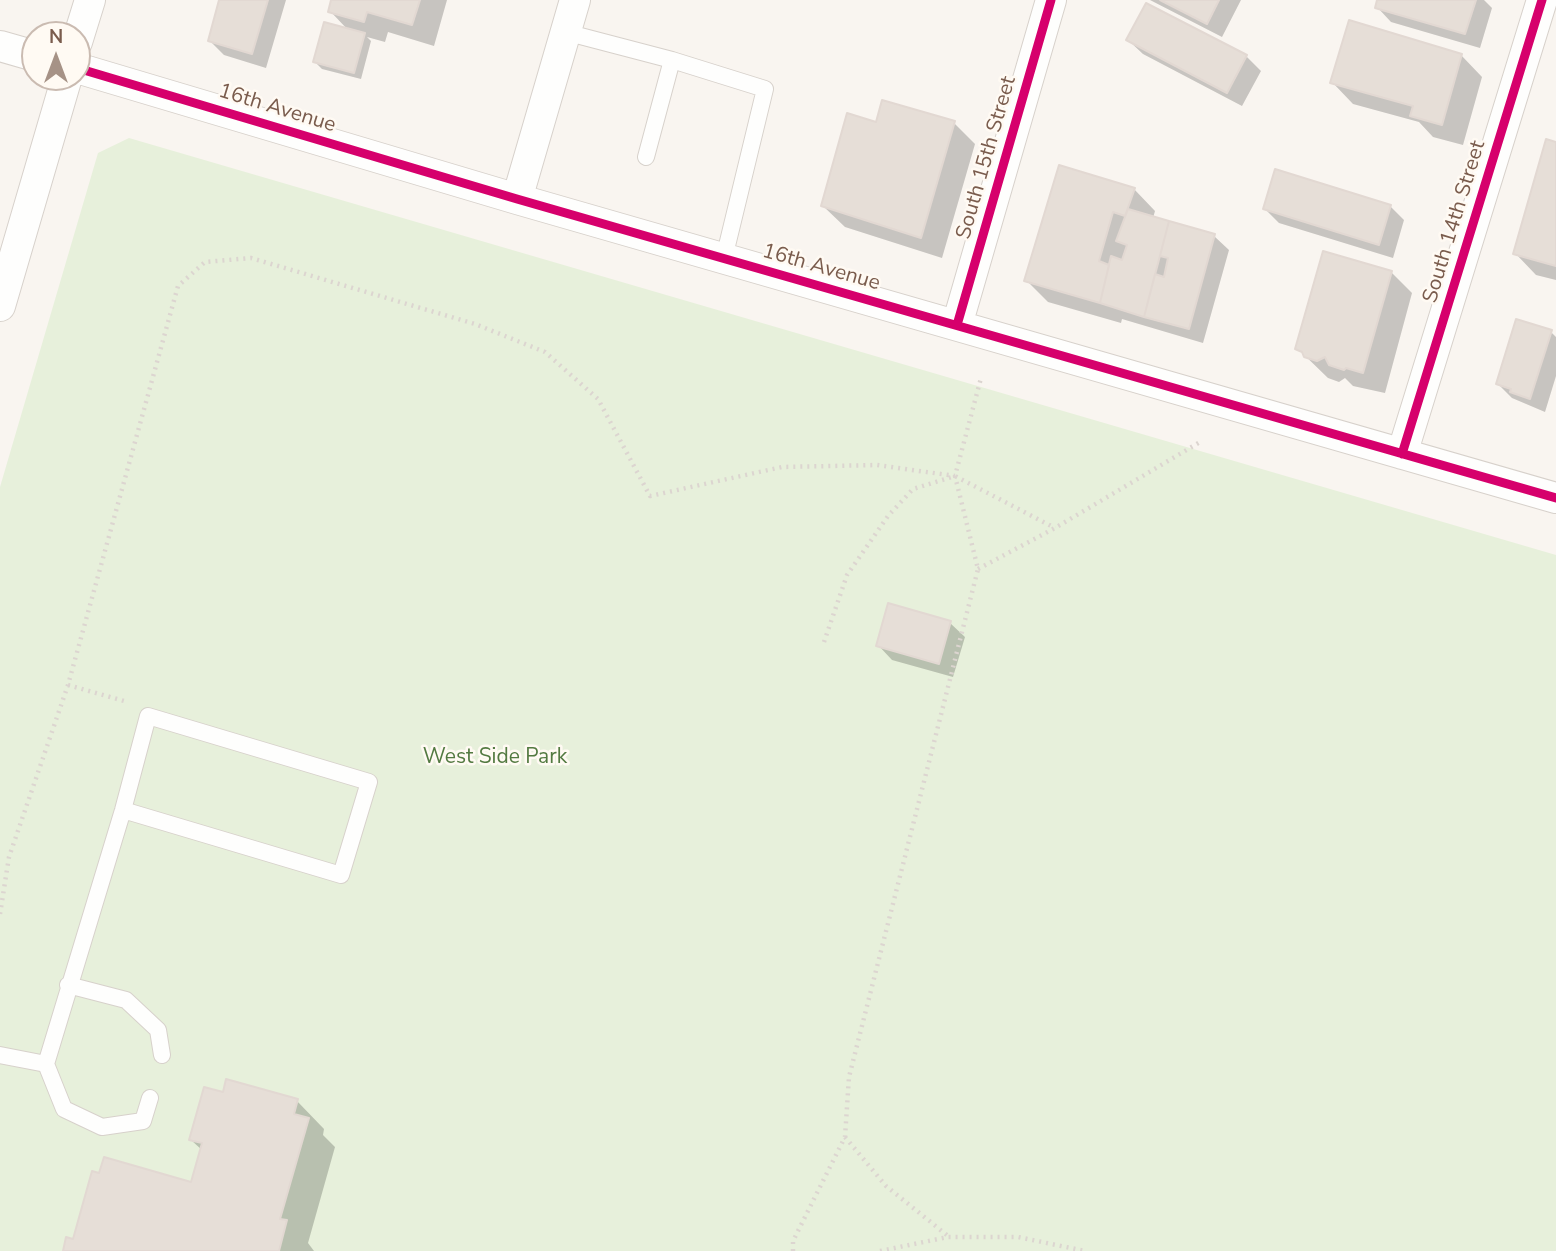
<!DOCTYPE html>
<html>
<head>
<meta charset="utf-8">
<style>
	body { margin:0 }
	#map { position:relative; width:1556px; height:1251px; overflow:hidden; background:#f9f5f0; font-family:"Nunito Sans",sans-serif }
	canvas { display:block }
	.north { position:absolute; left:21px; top:21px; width:70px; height:70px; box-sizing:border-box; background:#fffaf3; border:2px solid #cabbb1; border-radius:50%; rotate:0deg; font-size:19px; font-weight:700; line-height:28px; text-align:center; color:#7a5c4d }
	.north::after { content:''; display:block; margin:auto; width:24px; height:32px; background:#a69286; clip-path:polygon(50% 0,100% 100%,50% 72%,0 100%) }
</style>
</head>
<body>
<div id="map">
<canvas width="1556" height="1251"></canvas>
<div class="north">N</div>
</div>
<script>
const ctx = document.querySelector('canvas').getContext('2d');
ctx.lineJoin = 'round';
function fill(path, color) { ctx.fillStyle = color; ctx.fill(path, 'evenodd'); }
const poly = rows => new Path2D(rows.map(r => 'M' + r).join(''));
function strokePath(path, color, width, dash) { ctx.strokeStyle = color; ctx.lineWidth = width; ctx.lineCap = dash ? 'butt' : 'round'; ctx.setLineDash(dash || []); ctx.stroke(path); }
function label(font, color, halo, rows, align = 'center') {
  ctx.font = font + ' "Nunito Sans",sans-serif'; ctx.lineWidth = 5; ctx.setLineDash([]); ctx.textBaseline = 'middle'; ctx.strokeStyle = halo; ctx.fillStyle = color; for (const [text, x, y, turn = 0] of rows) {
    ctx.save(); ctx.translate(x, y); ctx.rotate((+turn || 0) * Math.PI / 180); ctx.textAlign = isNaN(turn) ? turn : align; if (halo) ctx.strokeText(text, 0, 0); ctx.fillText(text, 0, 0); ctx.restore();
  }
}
fill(poly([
	[129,138,1556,555,1556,1251,0,1251,0,487,98,153]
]), '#e7f0db');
fill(poly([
	[221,0,286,0,266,68,224,55,210,41],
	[334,0,447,0,434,46,388,32,385,42,367,37,371,41,361,79,322,69,315,62,349,31,330,11],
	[1150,0,1241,0,1222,37],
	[1379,0,1484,0,1492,8,1480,48,1391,22,1377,7],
	[1128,40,1246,56,1261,71,1242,106,1143,54],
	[1461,55,1482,77,1463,145,1433,137,1419,122,1353,104,1332,82],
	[954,123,975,144,942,258,845,227,823,206,877,125],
	[1556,144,1556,280,1536,275,1515,253],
	[1134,189,1155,211,1153,218,1214,236,1229,250,1203,343,1122,319,1121,323,1048,302,1026,280],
	[1390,206,1404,220,1393,258,1279,223,1265,209],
	[1391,272,1412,293,1385,393,1353,386,1345,378,1339,382,1328,378,1297,348],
	[1551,332,1556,337,1556,376,1545,412,1512,398,1498,384],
	[950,623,965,637,953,677,892,660,878,645],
	[224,1094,297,1101,324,1129,323,1135,335,1147,308,1243,314,1251,64,1251,74,1241,192,1184,202,1150,191,1140]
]), '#0003');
const building = poly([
	[219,0,268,0,252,54,208,41,219,0],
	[331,0,420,0,412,25,367,12,364,22,328,12,331,0],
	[1160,0,1219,0,1207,24,1160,0],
	[1377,0,1476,0,1465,34,1375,8,1377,0],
	[1146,3,1247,55,1227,93,1126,40,1146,3],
	[1349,20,1462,54,1442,125,1410,116,1413,106,1330,83,1349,20],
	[324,22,365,33,354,73,313,62,324,22],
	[882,100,955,121,921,238,821,206,847,113,876,122,882,100],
	[1546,139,1556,142,1556,266,1513,254,1546,139],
	[1059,165,1135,188,1125,216,1113,212,1099,261,1109,265,1100,303,1024,281,1059,165],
	[1275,169,1391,205,1379,245,1263,209,1275,169],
	[1128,209,1169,221,1144,317,1100,303,1111,256,1122,260,1127,245,1116,241,1128,209],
	[1169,221,1215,234,1189,329,1144,317,1155,274,1164,277,1168,258,1160,256,1169,221],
	[1323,251,1392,271,1363,373,1346,368,1344,370,1329,365,1325,357,1317,361,1304,357,1302,352,1295,349,1323,251],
	[1516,319,1552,330,1530,399,1510,392,1511,389,1496,384,1516,319],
	[888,603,951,621,939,664,876,646,888,603],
	[226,1079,298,1099,294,1114,309,1118,280,1219,287,1220,279,1251,63,1251,66,1237,73,1239,92,1171,99,1173,104,1157,191,1182,202,1143,189,1140,204,1087,223,1092,226,1079]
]);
fill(building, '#e6ded7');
strokePath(building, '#e2d8d2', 2);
const service = poly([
	[565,32,672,60,765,89,724,258],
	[646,157,672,60],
	[123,810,341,875,369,782,148,716,123,810,46,1064,64,1109,102,1127,143,1121,150,1098],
	[68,985,126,1000,158,1030,162,1055],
	[0,1055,46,1064]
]);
const minor = poly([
	[77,42,90,0],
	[0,46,35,56],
	[77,68,517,199,1556,498],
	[517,199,575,0],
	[0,306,67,77],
	[957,325,1051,0],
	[1402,454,1542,0]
]);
strokePath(service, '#d7d1cb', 18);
strokePath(minor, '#d7d1cb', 32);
strokePath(poly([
	[978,569,1055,528,1200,442],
	[824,642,847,575,888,516,913,489,955,476,1055,528],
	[68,685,124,701],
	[0,914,9,857,68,685,178,286,205,262,251,258,475,324,545,352,598,399,650,496,782,467,877,465,955,476],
	[845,1137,886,1186,948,1236],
	[793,1251,793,1241,845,1137,849,1077,978,569,955,476,981,378],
	[880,1251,948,1237,1018,1237,1085,1251]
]), '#dcd5d0', 4.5, [2, 5]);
strokePath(service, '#fefefd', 16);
strokePath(minor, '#fefefd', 30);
strokePath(poly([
	[77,68,517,199,1556,498],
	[957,325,1051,0],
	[1402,454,1542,0]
]), '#d6006c', 9);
label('21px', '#7a5c4d', '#fffaf3', [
	["16th Avenue",277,109,17],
	["South 15th Street",987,158,-74],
	["South 14th Street",1455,222,-73],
	["16th Avenue",821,268,16]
]);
label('21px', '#537a41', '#fffaf3', [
	["West Side Park",495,758]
]);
</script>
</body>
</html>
